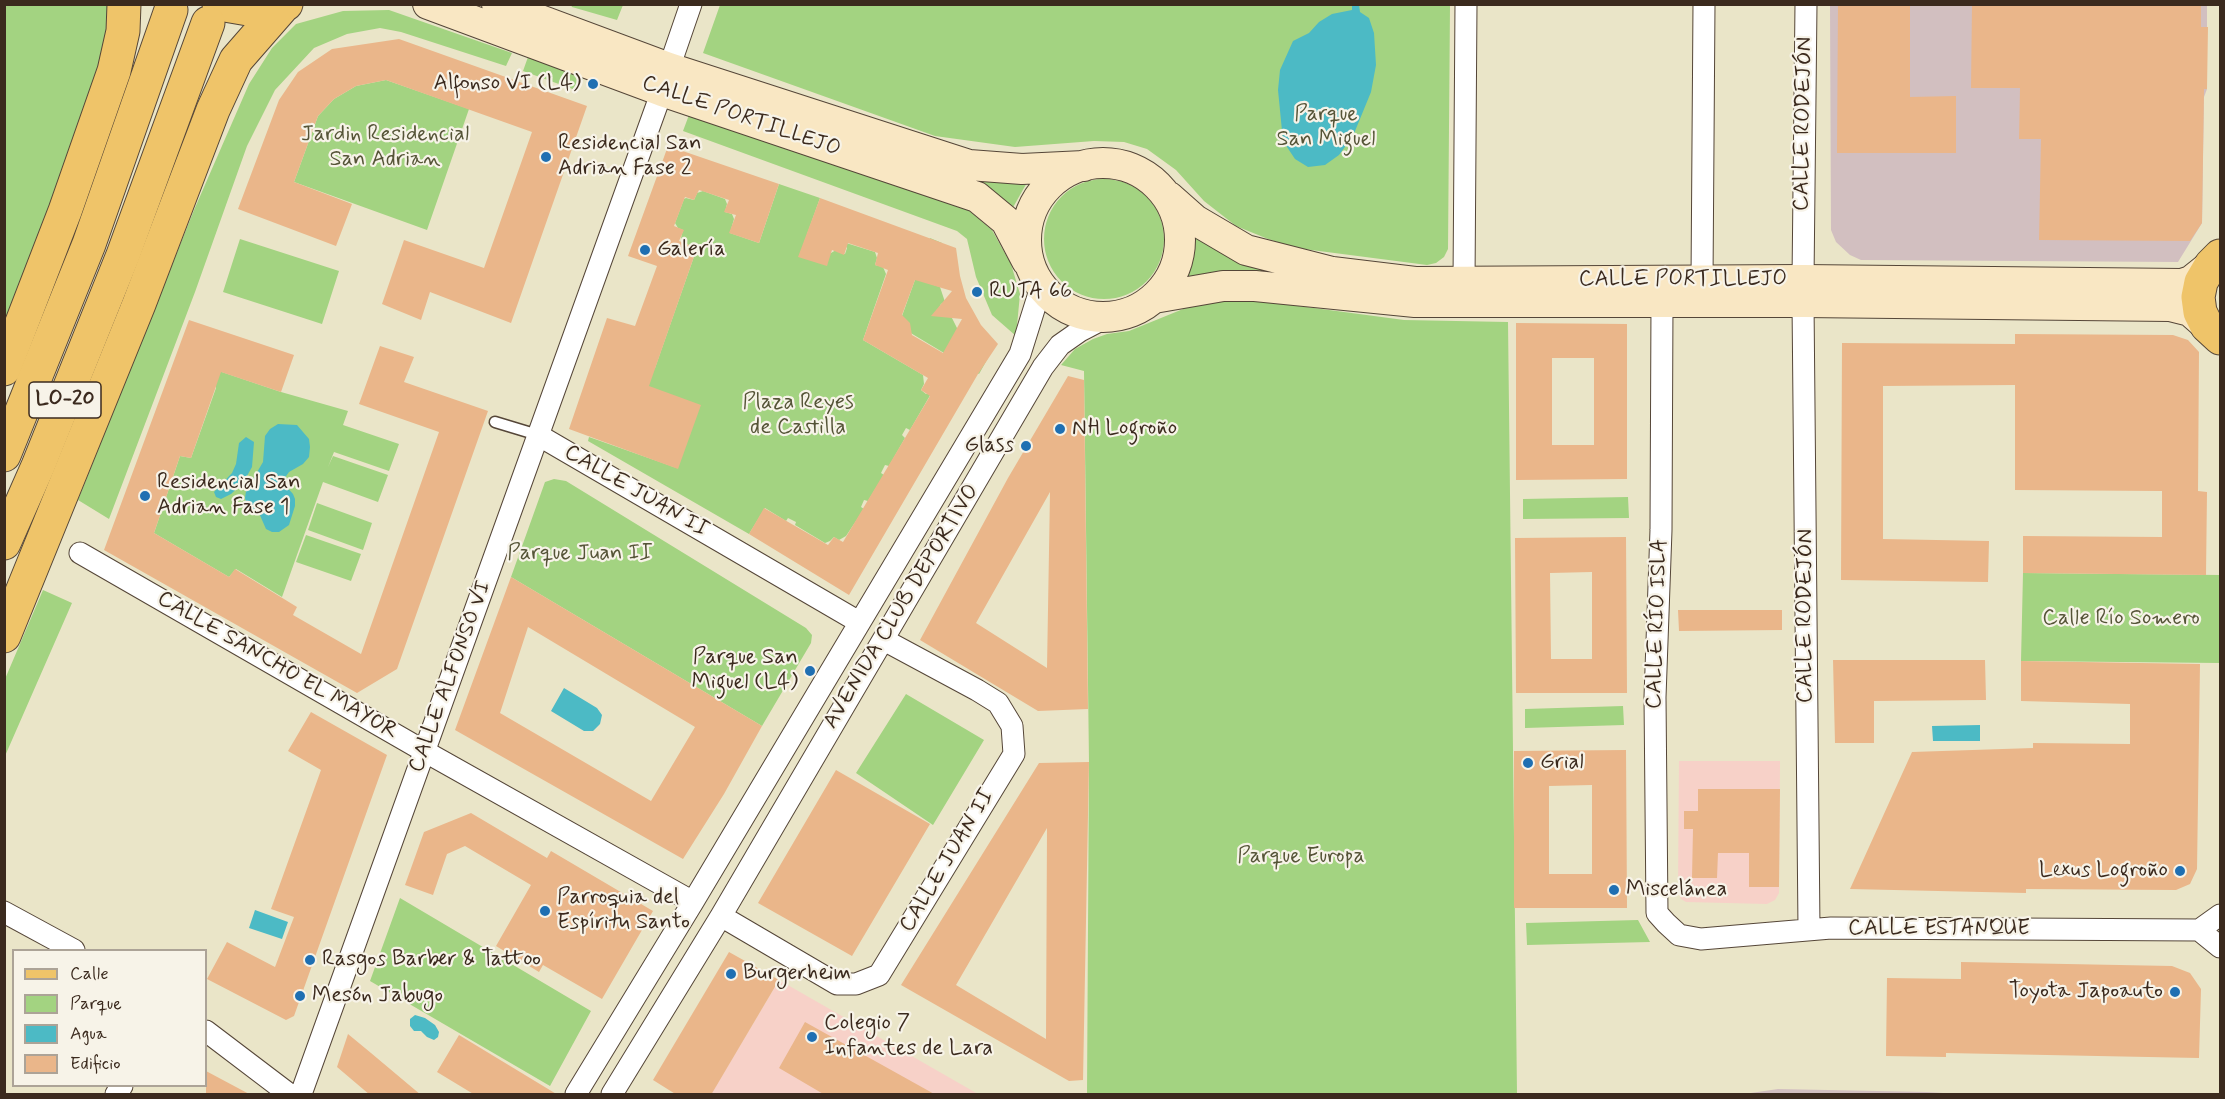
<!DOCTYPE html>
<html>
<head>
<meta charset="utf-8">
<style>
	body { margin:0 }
	#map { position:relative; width:2225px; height:1099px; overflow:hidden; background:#eae5c8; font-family:Mynerve,sans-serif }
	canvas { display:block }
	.frame { position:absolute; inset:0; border:6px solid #3b2a1e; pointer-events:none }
	.legend { position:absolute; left:12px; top:949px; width:195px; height:138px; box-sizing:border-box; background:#f7f3e8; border:2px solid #aca397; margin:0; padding:8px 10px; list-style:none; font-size:18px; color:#3b2a1e }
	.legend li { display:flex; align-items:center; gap:12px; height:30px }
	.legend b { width:30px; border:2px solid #aca397 }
</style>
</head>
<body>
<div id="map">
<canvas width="2225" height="1099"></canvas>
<div class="frame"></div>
<ul class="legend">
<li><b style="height:8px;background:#efc469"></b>Calle</li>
<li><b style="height:16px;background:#a3d381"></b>Parque</li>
<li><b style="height:16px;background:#4cbac5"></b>Agua</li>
<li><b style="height:16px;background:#eab68a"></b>Edificio</li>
</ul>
</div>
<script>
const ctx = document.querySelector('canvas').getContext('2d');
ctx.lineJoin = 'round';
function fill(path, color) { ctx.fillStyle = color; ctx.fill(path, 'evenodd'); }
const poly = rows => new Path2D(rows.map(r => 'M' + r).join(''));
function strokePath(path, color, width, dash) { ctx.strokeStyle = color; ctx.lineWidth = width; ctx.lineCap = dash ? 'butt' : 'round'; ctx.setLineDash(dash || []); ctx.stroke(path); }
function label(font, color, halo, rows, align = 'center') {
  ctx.font = font + ' Mynerve,sans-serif'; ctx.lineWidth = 4.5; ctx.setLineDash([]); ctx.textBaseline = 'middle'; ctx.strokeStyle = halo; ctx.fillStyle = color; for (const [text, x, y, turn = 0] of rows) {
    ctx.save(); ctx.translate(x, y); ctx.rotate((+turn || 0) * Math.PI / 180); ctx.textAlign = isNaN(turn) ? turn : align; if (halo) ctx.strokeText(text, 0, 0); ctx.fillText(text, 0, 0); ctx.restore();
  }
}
fill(poly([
	[1679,761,1780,761,1779,893,1775,900,1767,904,1686,902,1681,899,1678,892],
	[779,980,978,1094,711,1094]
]), '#f7d1c8');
fill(poly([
	[1830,5,2207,5,2207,89,2204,97,2202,223,2178,262,1861,260,1850,255,1836,242,1831,230],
	[1778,1089,1926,1092,1961,1094,1744,1094]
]), '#d2bfc0');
fill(poly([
	[5,5,113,5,113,27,5,342],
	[571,5,623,5,617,20,572,7],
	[720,5,1450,5,1448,249,1444,257,1436,263,1427,265,1296,248,1268,239,1236,226,1204,201,1176,170,1147,149,1124,142,1094,141,1015,147,935,136,703,53],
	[389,10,512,53,506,66,401,32,380,28,347,34,314,48,275,90,247,146,195,292,109,519,78,500,194,210,249,84,272,48,296,24,343,11],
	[528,57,583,78,578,91,523,71],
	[386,80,469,109,427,230,294,182,318,116,334,99,356,86],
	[692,107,961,204,992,230,1011,264,1020,294,1016,336,992,315,976,277,967,239,957,231,683,131],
	[939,168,1029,179,1011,211],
	'1044 239a60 60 0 1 1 120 0a60 60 0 1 1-120 0Z',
	[779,184,820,198,799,257,831,253,836,250,845,254,847,248,843,242,875,252,877,258,875,265,883,267,886,274,863,340,923,375,924,384,921,390,926,394,932,392,910,430,906,428,902,435,905,438,889,466,885,465,881,473,884,475,868,501,864,500,861,507,864,509,846,536,839,540,834,537,830,541,825,543,795,525,796,522,788,518,786,521,765,508,749,534,588,441,589,437,677,468,622,414,655,368,697,248,683,243,681,238,683,230,678,228,675,223,684,199,686,198,694,200,697,193,703,191,725,199,727,204,725,212,732,214,734,219,730,233,759,243],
	[1196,237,1268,272,1186,278],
	[930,238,942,243,928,283,940,287,945,302,941,304,938,310,951,316,957,328,988,358,979,374,909,332,910,324,902,316],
	[240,239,339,271,322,324,223,292],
	[1224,296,1404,320,1508,322,1517,1094,1087,1094,1089,762,1084,371,1061,365,1075,349,1093,339,1107,334,1129,331,1188,307],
	[210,368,281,392,348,411,343,425,399,444,389,471,334,452,328,467,333,456,388,475,378,502,323,482,282,597,236,569,229,577,154,533,180,456,191,458,216,388],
	[554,479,566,481,806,628,812,635,811,643,762,726,511,577,545,482],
	[1628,497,1629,518,1523,519,1523,499],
	[317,503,372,523,363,550,308,530],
	[306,535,361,554,351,581,296,562],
	[2023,573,2220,575,2220,663,2021,661],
	[43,590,72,603,5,756,5,679],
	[906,694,984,740,933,825,856,773],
	[1623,706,1624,725,1525,728,1525,709],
	[400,898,591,1011,550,1086,370,981],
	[1638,920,1650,942,1527,945,1526,923]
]), '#a3d381');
fill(poly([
	[1352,5,1359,5,1360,12,1369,18,1374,33,1376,65,1371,92,1353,136,1339,155,1325,165,1308,167,1295,159,1283,141,1278,90,1280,70,1293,41,1309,33,1319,22,1332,14,1352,10],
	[278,424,297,425,309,439,310,447,309,457,303,464,289,472,284,479,285,485,293,494,295,499,295,506,289,525,279,532,272,532,266,529,259,513,247,505,245,498,246,491,263,462,265,436,270,429],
	[246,437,254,442,252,467,243,483,231,494,221,499,216,497,214,492,232,473,236,464,239,443],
	[564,688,597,708,602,715,600,724,593,731,584,731,551,711],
	[1980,725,1980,741,1933,741,1932,726],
	[255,910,288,922,282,939,249,928],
	[415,1015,425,1018,435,1025,439,1032,438,1037,434,1040,427,1037,421,1031,414,1031,410,1026,410,1019]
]), '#4cbac5');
fill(poly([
	[1838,4,1910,4,1910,97,1956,96,1956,153,1837,153],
	[1972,4,2201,4,2201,27,2208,27,2207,89,2204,89,2202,223,2190,241,2039,240,2041,139,2019,139,2020,88,1971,88],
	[399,39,587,106,511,323,430,292,421,320,382,304,404,240,484,268,532,132,386,80,356,86,334,99,318,116,294,182,352,204,336,246,238,209,279,100,298,72,332,49],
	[668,146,779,184,759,243,729,233,736,215,724,212,729,200,699,190,694,200,685,197,674,226,684,230,679,241,697,248,649,386,701,405,678,469,569,429,607,318,635,326,657,266,628,256],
	[820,198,956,248,960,276,966,298,981,325,998,344,978,374,849,595,749,534,764,508,828,545,834,537,843,542,930,396,921,390,928,378,863,340,888,270,875,265,878,253,848,243,844,255,832,250,827,266,798,257],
	[915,280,952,291,931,316,962,319,943,353,912,335,910,323,902,315],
	[189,320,294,355,281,392,221,372,191,458,180,456,154,533,229,577,235,569,297,607,293,615,361,654,439,432,359,404,380,346,414,357,404,382,488,411,397,669,357,693,104,550],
	[1516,323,1627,324,1627,479,1516,480],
	[1552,358,1594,358,1594,445,1552,445],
	[2015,334,2173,335,2188,340,2199,352,2198,491,2207,492,2206,575,2023,573,2023,536,2162,537,2162,491,2015,490,2015,385,1883,386,1883,539,1989,541,1988,582,1841,580,1842,343,2015,344],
	[1068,376,1084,380,1088,709,1038,711,920,640,1008,478],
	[1050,492,1047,668,976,623],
	[1626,537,1627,693,1516,693,1515,538],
	[1592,572,1592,659,1551,659,1550,573],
	[511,577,762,726,724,794,683,859,455,730],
	[528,627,695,727,651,801,500,713],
	[1678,610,1782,610,1782,630,1679,631],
	[1833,660,1985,660,1986,700,1874,701,1874,743,1835,743],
	[2021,661,2200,664,2197,869,2190,884,2176,890,2026,889,2026,893,1850,889,1912,752,2033,748,2033,743,2130,744,2130,704,2021,701],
	[311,712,387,755,294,1016,286,1020,207,979,227,942,275,967,294,917,271,909,321,770,288,751],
	[1626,750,1627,908,1514,908,1514,751],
	[1592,785,1592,874,1549,874,1549,786],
	[1089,762,1083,1080,1069,1081,901,985,1039,763],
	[1047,828,1046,1039,956,985],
	[836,770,930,824,852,956,758,903],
	[1698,789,1780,789,1779,887,1749,887,1749,853,1718,853,1717,878,1692,878,1693,829,1684,829,1684,811,1698,811],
	[471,813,547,858,551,851,653,911,602,999,543,965,539,972,496,946,531,885,465,846,447,854,433,895,405,885,424,832],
	[729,952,779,980,711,1095,677,1095,653,1080],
	[1961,962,2172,966,2190,973,2201,989,2199,1058,1946,1053,1946,1057,1886,1056,1887,978,1961,979],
	[805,1022,936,1095,825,1095,779,1068],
	[348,1034,371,1053,421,1095,370,1095,337,1067],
	[459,1035,558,1095,475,1095,437,1072],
	[206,1071,251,1095,206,1095]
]), '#eab68a');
const lane = poly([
	[495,422,538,435]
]);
const street = poly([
	[669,68,691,4],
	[1702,280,1704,4],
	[1803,280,1806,4],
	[1464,282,1466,4],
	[1803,302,1809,929],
	[1662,303,1661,530,1655,697,1657,913,1666,923,1679,935,1701,939,1831,928,2199,930,2220,915],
	[538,435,859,622],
	[80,553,424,751,693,902],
	[4,912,74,950],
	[721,916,837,984,856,984,879,975,1014,754,1012,726,998,703,977,690,884,640],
	[2199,930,2220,947],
	[206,1031,289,1094],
	[116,1094,122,1086],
	[301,1094,662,91],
	[576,1094,693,902,1020,354,1041,287],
	[612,1094,721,916,1043,367,1060,345,1080,331,1105,318]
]);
const secondary = poly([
	[428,4,662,91,977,197,1006,221,1027,261],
	[497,4,669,68,969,165,1022,169,1084,166],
	'1026 240a77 77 0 1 1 154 0a77 77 0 1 1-154 0Z',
	[1169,197,1195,220,1246,250,1332,272,1415,282,1803,280,2182,284,2191,281,2211,265],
	[1154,298,1223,286,1255,286,1415,302,1803,302,2170,306,2190,311,2207,326]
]);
const primary = poly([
	[219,4,254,10,286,4],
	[2220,256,2211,265,2201,282,2198,297,2200,312,2207,326,2220,338],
	[4,369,65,211,114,71,123,31,124,4],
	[4,636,139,304,213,110,236,60,284,5]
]);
const highway = poly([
	[4,455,89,244,171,10],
	[4,543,38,466,123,255,208,23]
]);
strokePath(lane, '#554638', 13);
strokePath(street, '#554638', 23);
strokePath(secondary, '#554638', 32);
strokePath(primary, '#554638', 35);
strokePath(highway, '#554638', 35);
strokePath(lane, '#fff', 10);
strokePath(street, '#fff', 21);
strokePath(secondary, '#f9e7c3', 30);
strokePath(primary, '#efc469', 33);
strokePath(highway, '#efc469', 33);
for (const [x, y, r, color] of [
	[593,84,6,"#1f6fb2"],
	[546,157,6,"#1f6fb2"],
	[645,250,6,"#1f6fb2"],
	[977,292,6,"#1f6fb2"],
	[1060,429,6,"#1f6fb2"],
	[1026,446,6,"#1f6fb2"],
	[145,496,6,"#1f6fb2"],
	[810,671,6,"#1f6fb2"],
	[1528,763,6,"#1f6fb2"],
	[2180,871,6,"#1f6fb2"],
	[1614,890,6,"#1f6fb2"],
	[545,911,6,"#1f6fb2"],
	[310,960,6,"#1f6fb2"],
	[731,974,6,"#1f6fb2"],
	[2175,992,6,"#1f6fb2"],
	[300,996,6,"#1f6fb2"],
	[812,1037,6,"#1f6fb2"]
]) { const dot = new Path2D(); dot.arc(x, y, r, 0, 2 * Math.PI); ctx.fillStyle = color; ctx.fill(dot); strokePath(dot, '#f7f3e8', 2); }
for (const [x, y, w] of [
	[65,400,72]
]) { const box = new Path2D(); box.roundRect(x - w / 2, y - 18, w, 36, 4.5); ctx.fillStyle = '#f7f3e8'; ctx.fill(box); strokePath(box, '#3b2a1e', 1.5); }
label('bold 21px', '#3b2a1e', null, [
	["LO-20",65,400]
]);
label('22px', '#3b2a1e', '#f7f3e8', [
	["Alfonso VI (L4)",581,84,"right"],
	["Residencial San",558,144],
	["Adrian Fase 2",558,169],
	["Galería",657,250],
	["RUTA 66",989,292],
	["NH Logroño",1072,429],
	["Glass",1014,446,"right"],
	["Residencial San",157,483],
	["Adrian Fase 1",157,508],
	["Parque San",798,658,"right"],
	["Miguel (L4)",798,683,"right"],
	["Grial",1540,763],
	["Lexus Logroño",2168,871,"right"],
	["Miscelánea",1626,890],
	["Parroquia del",557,898],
	["Espíritu Santo",557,923],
	["Rasgos Barber & Tattoo",322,960],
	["Burgerheim",743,974],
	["Toyota Japoauto",2163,992,"right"],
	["Mesón Jabugo",312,996],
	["Colegio 7",824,1024],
	["Infantes de Lara",824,1049]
], 'left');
label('22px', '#555437', '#f7f3e8', [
	["Parque",1326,115],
	["San Miguel",1326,140],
	["Jardin Residencial",385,135],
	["San Adrian",385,160],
	["Plaza Reyes",798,403],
	["de Castilla",798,428],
	["Parque Juan II",580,554],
	["Calle Río Somero",2121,619],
	["Parque Europa",1301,857]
]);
label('22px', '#3b2a1e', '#f7f3e8', [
	["CALLE PORTILLEJO",741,117,19],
	["CALLE RODEJÓN",1804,124,-89],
	["CALLE PORTILLEJO",1683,280],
	["CALLE JUAN II",636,492,30],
	["AVENIDA CLUB DEPORTIVO",902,607,-59],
	["CALLE RODEJÓN",1806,616,-90],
	["CALLE RÍO ISLA",1658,624,-88],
	["CALLE SANCHO EL MAYOR",277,666,30],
	["CALLE ALFONSO VI",451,677,-70],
	["CALLE JUAN II",948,861,-59],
	["CALLE ESTANQUE",1939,929]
]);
</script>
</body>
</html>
